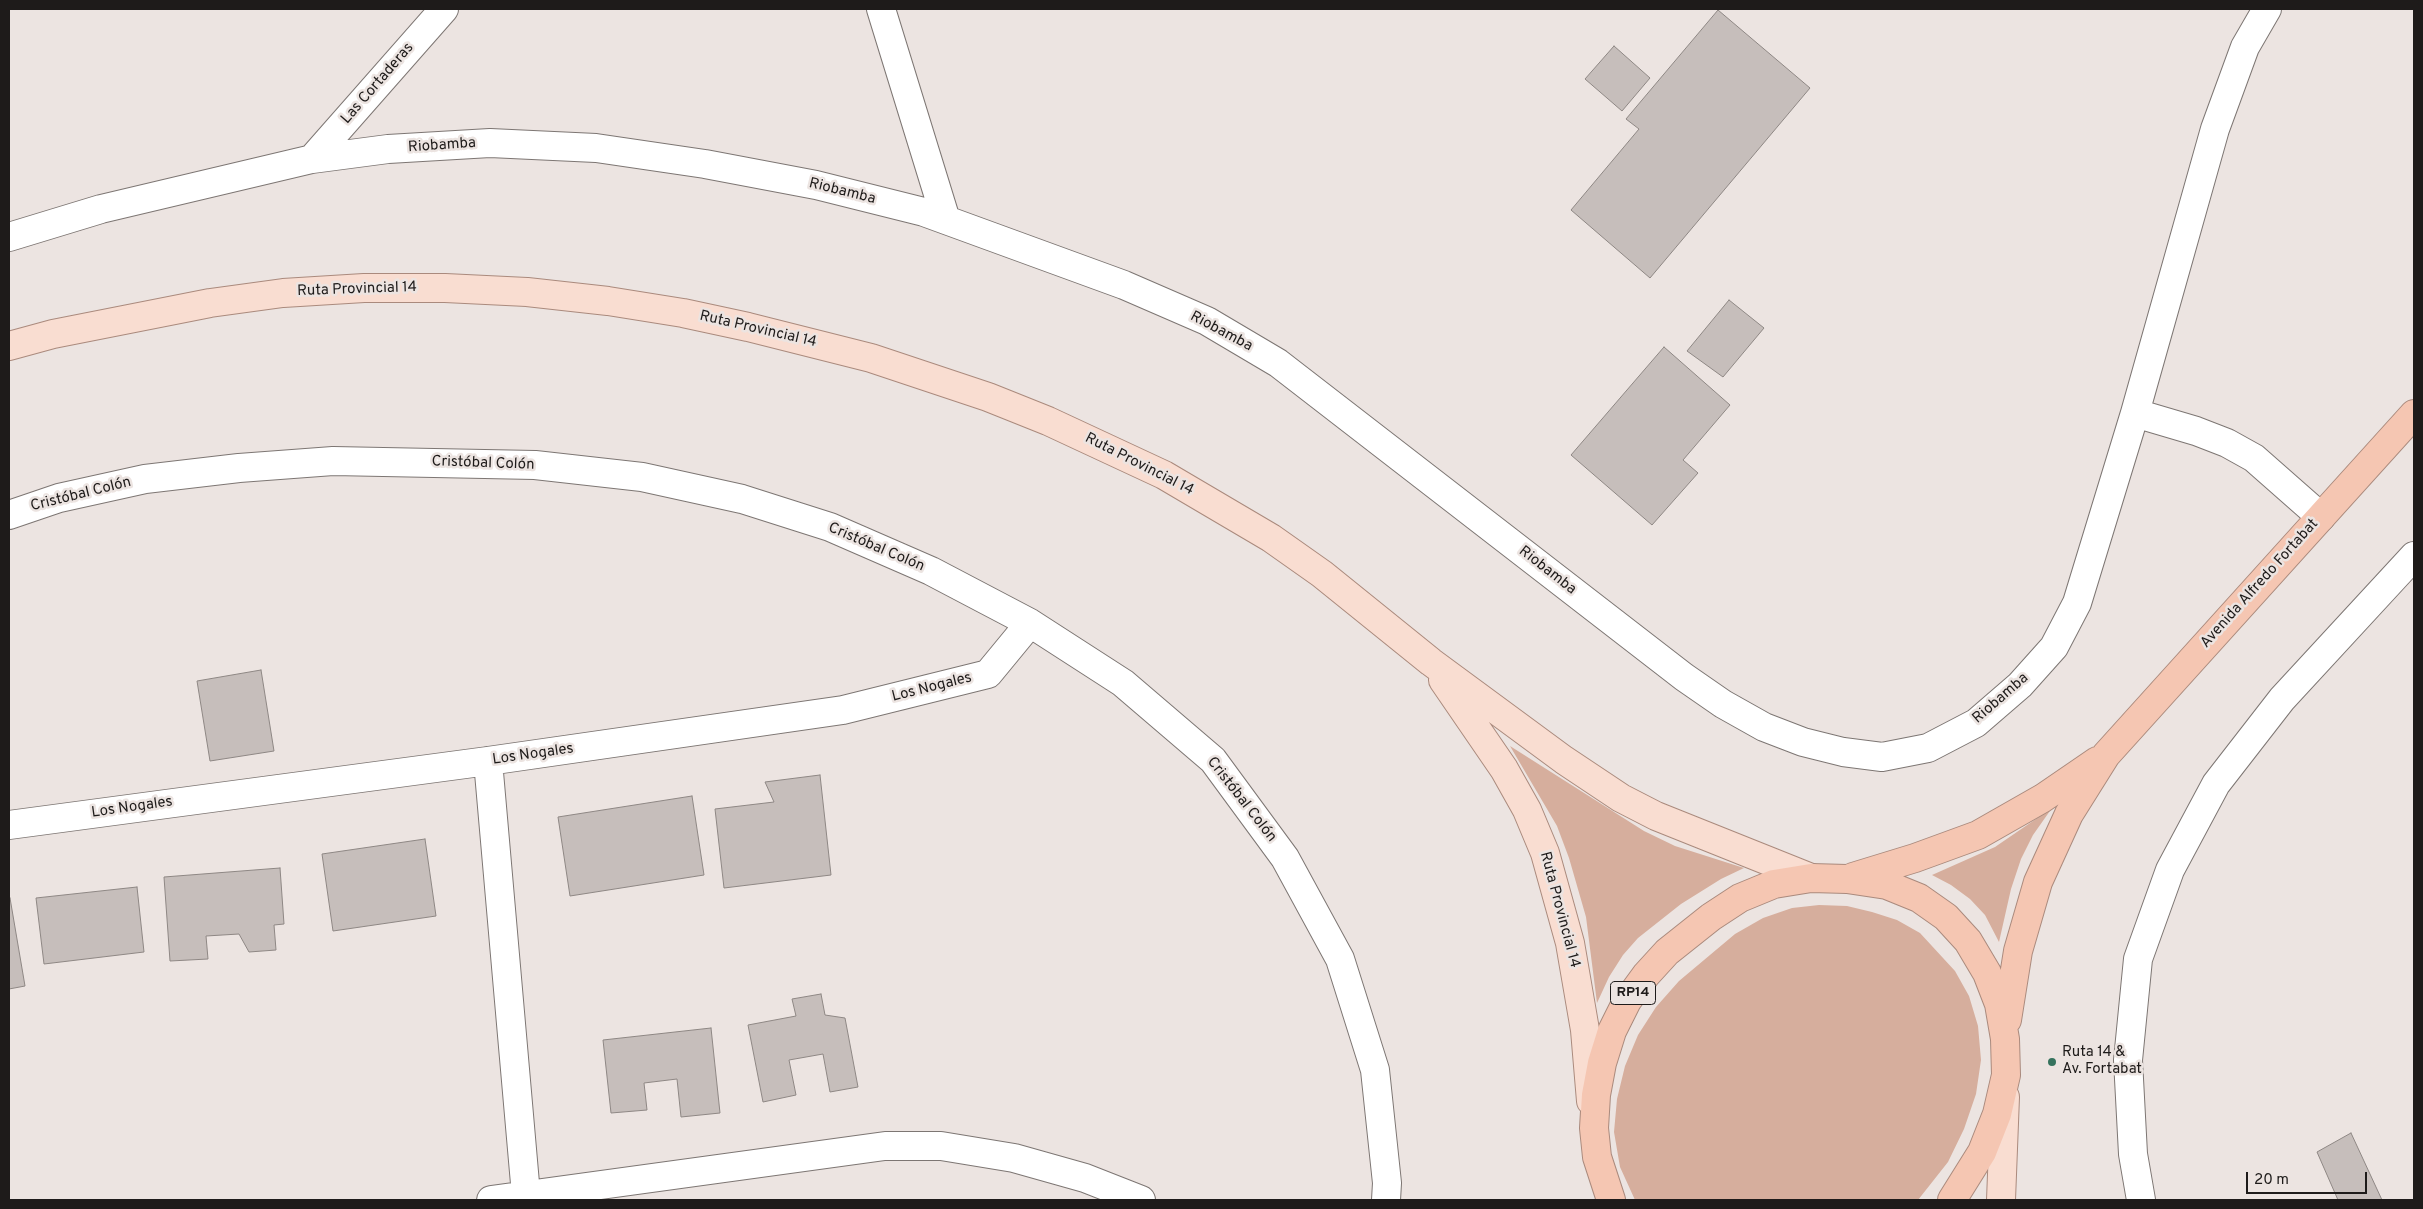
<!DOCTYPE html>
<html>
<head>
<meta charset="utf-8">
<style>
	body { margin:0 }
	#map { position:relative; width:2423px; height:1209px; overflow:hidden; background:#ece4e1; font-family:Overpass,sans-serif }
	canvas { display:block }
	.frame { position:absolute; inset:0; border:10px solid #1e1b1a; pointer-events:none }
	.scale { position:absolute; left:2246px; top:1172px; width:121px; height:22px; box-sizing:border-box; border:2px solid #1e1b1a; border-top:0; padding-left:6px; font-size:15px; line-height:18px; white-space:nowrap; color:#1e1b1a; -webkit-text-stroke:4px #ece4e1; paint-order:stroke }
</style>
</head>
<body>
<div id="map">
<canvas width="2423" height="1209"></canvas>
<div class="frame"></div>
<div class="scale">20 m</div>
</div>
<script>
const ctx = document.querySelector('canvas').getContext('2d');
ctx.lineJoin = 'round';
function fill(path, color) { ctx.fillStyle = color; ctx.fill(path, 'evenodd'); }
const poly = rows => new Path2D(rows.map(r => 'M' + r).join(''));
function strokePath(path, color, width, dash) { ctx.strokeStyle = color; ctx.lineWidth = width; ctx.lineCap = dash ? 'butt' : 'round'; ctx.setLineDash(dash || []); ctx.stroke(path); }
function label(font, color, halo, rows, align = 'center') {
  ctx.font = font + ' Overpass,sans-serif'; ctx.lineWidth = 5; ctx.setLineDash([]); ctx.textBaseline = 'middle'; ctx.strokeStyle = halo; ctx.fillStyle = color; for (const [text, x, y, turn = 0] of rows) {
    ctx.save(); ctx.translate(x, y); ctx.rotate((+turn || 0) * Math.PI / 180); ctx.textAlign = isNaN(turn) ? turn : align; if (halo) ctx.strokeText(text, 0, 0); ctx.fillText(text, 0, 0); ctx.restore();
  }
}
fill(poly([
	[1510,746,1644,831,1675,846,1744,868,1721,879,1681,904,1638,938,1623,955,1609,977,1597,1003,1586,917,1569,858,1557,826],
	[2052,808,2033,835,2021,859,2011,889,1999,942,1985,915,1970,899,1951,885,1932,875,1995,847],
	[1819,905,1847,906,1872,912,1897,920,1920,933,1955,971,1969,996,1978,1026,1981,1060,1976,1094,1964,1129,1948,1162,1918,1200,1635,1200,1620,1167,1614,1132,1617,1099,1625,1066,1638,1035,1656,1007,1679,981,1735,934,1763,918,1792,908]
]), '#d6ae9d');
const building = poly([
	[1718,10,1810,88,1650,278,1571,210,1639,129,1626,119,1718,10],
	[1614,46,1650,78,1622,111,1585,79,1614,46],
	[1729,300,1764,328,1723,377,1687,351,1729,300],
	[1664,347,1730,405,1683,460,1698,473,1652,525,1571,455,1664,347],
	[261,670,274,751,210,761,197,681,261,670],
	[820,775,831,875,724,888,715,809,774,802,765,782,820,775],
	[692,796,704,875,570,896,558,817,692,796],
	[425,839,436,916,333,931,322,854,425,839],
	[280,868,284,924,274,925,276,950,249,952,239,934,206,936,208,959,170,961,164,877,280,868],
	[137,887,144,952,44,964,36,898,137,887],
	[10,898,25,986,9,989,9,898,10,898],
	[821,994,825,1015,845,1018,858,1087,830,1092,823,1054,789,1060,796,1095,763,1102,748,1025,796,1016,792,999,821,994],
	[711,1028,720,1113,681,1117,677,1079,644,1083,647,1110,611,1113,603,1040,711,1028],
	[2351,1133,2382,1200,2338,1200,2317,1152,2351,1133]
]);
fill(building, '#c6bebb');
strokePath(building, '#8e8784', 1);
const minor = poly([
	[881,9,946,220],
	[312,159,444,9],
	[9,237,101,209,312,159,388,149,490,143,596,148,705,164,816,185,924,212,1124,285,1207,321,1278,363,1684,677,1723,704,1764,727,1803,742,1843,752,1882,757,1928,748,1976,723,2020,685,2054,647,2077,603,2135,413,2215,129,2245,47,2267,9],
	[2135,413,2196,431,2227,443,2254,458,2321,517],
	[9,515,59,498,145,479,239,468,333,461,535,465,642,477,742,499,830,527,931,571,1030,623,1123,683,1213,760,1285,858,1340,959,1375,1070,1387,1183,1386,1200],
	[488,761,526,1195],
	[9,825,488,761,843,710,988,674,1030,623],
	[491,1200,885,1146,941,1146,1014,1158,1085,1178,1141,1200],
	[2141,1200,2133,1154,2128,1060,2138,959,2170,870,2216,784,2282,699,2414,556]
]);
const major = poly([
	[9,346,53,334,210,303,283,293,364,288,445,288,527,292,608,301,683,313,748,327,871,358,988,397,1048,421,1164,475,1271,538,1322,574,1431,662,1564,760,1621,798,1656,816,1811,878],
	[1443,680,1504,769,1527,810,1545,853,1570,943,1585,1030,1591,1101],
	[2001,1200,2005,1097]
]);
const highway = poly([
	[1853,877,1915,858,1978,835,2043,798,2097,761],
	[2007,1020,2018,951,2038,882,2069,814,2106,755,2414,414],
	[1611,1200,1597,1157,1594,1128,1596,1095,1602,1063,1612,1031,1627,1001,1646,975,1667,952,1711,917,1740,898,1774,884,1811,878,1847,879,1887,885,1919,898,1946,917,1968,941,1987,973,1999,1004,2005,1039,2006,1075,1997,1114,1982,1152,1952,1200]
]);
strokePath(minor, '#7d7673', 30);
strokePath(major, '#aa8a7d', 30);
strokePath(highway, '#aa8a7d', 30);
strokePath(minor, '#fff', 28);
strokePath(major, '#f9ddd1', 28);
strokePath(highway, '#f5c6b2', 28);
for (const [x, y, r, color] of [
	[2052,1062,5,"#35725d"]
]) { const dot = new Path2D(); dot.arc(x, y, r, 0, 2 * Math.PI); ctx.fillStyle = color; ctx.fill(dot); strokePath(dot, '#ece4e1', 2); }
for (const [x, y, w] of [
	[1633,993,45]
]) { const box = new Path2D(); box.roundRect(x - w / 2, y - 11.5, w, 23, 4); ctx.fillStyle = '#ece4e1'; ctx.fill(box); strokePath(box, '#1e1b1a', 1); }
label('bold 14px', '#1e1b1a', null, [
	["RP14",1633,993]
]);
label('15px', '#1e1b1a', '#ece4e1', [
	["Las Cortaderas",378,84,-49],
	["Riobamba",442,146,-4],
	["Riobamba",842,192,14],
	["Ruta Provincial 14",357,290,-2],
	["Ruta Provincial 14",758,330,13],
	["Riobamba",1221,332,28],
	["Cristóbal Colón",483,464,2],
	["Ruta Provincial 14",1139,465,27],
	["Cristóbal Colón",81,495,-14],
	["Cristóbal Colón",876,548,23],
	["Riobamba",1547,571,38],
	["Avenida Alfredo Fortabat",2260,584,-48],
	["Los Nogales",932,688,-14],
	["Riobamba",2001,699,-41],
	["Los Nogales",533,755,-8],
	["Cristóbal Colón",1241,800,52],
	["Los Nogales",132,808,-8],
	["Ruta Provincial 14",1559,910,75]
]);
label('15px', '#1e1b1a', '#ece4e1', [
	["Ruta 14 &",2062,1053],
	["Av. Fortabat",2062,1070]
], 'left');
</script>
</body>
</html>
